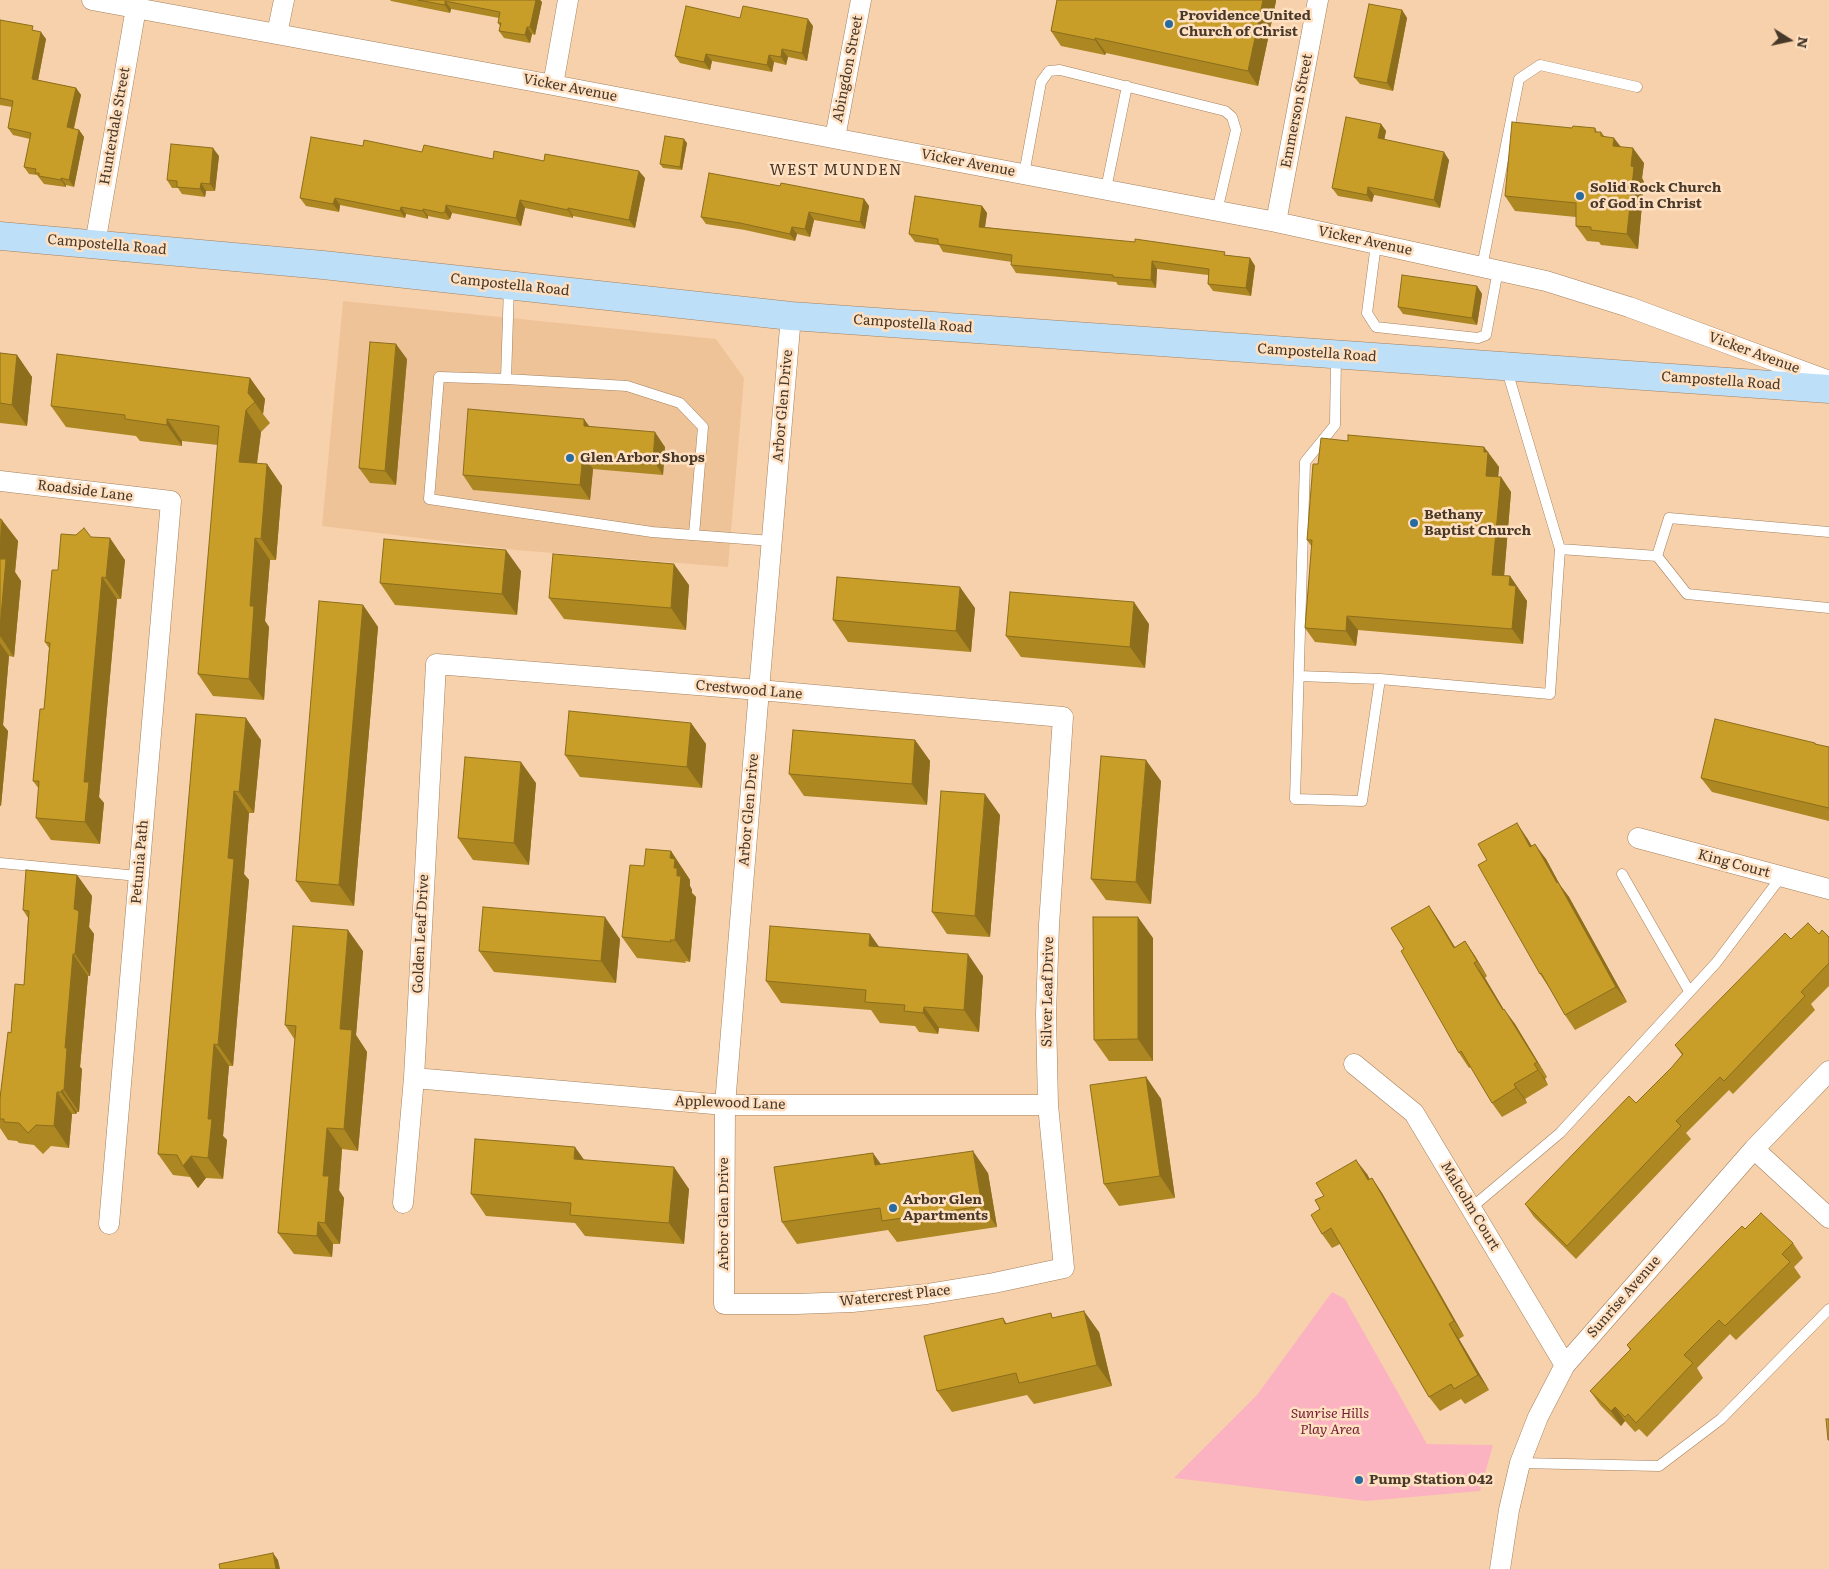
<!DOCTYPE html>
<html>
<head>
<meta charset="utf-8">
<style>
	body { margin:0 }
	#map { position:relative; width:1829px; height:1569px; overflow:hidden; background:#f7d1ab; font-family:Literata,serif }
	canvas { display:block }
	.north { position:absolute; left:1764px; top:15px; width:50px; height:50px; -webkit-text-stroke:4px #ffe0c1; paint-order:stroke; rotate:100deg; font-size:14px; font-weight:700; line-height:20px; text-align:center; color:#473829 }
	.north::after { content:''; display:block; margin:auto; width:18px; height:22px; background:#473829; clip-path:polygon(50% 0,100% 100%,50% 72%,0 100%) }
</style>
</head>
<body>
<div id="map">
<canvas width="1829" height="1569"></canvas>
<div class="north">N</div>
</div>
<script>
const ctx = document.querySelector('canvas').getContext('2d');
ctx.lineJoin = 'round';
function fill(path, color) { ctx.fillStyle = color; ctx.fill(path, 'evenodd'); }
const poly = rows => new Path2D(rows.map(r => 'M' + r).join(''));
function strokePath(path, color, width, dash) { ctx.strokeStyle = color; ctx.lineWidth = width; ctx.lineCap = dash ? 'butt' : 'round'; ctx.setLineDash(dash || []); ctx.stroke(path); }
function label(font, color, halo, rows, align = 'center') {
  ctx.font = font + ' Literata,serif'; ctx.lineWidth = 5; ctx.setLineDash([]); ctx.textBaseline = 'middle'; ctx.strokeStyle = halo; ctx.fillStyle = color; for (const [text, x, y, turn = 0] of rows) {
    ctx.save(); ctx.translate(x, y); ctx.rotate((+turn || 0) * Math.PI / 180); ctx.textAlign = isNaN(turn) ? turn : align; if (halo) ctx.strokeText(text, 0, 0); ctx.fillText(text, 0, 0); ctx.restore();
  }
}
fill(poly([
	[343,301,716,339,744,378,728,567,516,550,322,526]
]), '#efc398');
fill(poly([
	[1332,1292,1345,1299,1427,1444,1493,1445,1480,1491,1366,1501,1174,1478,1257,1395]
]), '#fcb3c1');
const lane = poly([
	[1024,174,1041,82,1049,71,1060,70,1225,111,1232,117,1236,130,1217,211],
	[1106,189,1127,86],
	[1376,244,1367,313,1376,327,1478,338,1486,335,1498,270],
	[1482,267,1519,79,1540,65,1637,87],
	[509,286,506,379,439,377,429,499,652,532,772,541],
	[1336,355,1335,425,1305,462,1295,799,1362,801,1380,679,1550,694,1560,549,1506,367],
	[506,379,627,386,680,403,703,427,694,535],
	[1560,549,1657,556,1687,594,1829,608],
	[1657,556,1669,518,1829,532],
	[1299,676,1380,679],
	[0,863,138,876],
	[1622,874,1689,991],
	[1471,1208,1560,1133,1716,963,1781,877],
	[1520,1463,1659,1466,1721,1419,1829,1309]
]);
const street = poly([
	[92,0,553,85,1276,222,1482,267,1546,281,1629,307,1829,381],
	[277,34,284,0],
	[553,85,568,0],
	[835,138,861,0],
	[1276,222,1318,0],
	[95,244,136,8],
	[0,481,171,501,109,1224],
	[1638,838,1829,889],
	[1354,1064,1414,1113,1565,1365],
	[414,1078,725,1105,1048,1105],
	[1754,1149,1829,1218],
	[403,1203,414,1078,436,664,759,690,1063,717,1049,925,1046,1014,1048,1105,1064,1268,994,1283,927,1294,852,1302,796,1304,724,1304,725,1105,759,690,791,316],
	[1500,1569,1509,1510,1520,1463,1538,1417,1565,1365,1754,1149,1829,1071]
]);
const secondary = poly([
	[0,236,323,265,791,316,1829,389]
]);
strokePath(lane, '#a3805d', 11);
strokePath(street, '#a3805d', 21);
strokePath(secondary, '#a3805d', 29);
strokePath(lane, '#fff', 10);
strokePath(street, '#fff', 20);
strokePath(secondary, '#bedff8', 28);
fill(poly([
	[390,0,540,0,542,2,535,35,532,34,530,43,504,38,499,31,500,26,498,23,499,18,451,9,450,13,391,1],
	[1057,0,1276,0,1276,1,1258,86,1106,53,1105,55,1061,46,1051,31],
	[1402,10,1407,18,1393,91,1360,84,1354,77],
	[740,18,813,26,807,61,788,57,786,65,774,62,772,72,712,61,710,70,680,63,675,56],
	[0,20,36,31,46,39,38,80,76,88,81,95,74,129,79,130,84,137,74,187,66,185,66,187,44,184,37,175,29,174,24,167,30,139,13,135,8,128,12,107,0,105],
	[1381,124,1386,131,1384,140,1449,160,1440,208,1374,195,1372,202,1338,196,1332,188],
	[1572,128,1595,128,1597,132,1601,132,1605,137,1644,163,1642,178,1644,182,1638,249,1601,245,1599,242,1587,241,1576,226,1576,217,1515,211,1505,196],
	[687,143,682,170,663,168,660,164],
	[363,146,493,159,544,161,645,178,635,228,573,216,573,218,525,208,521,226,452,213,450,219,448,220,428,216,428,219,406,214,405,218,340,205,339,212,306,206,300,198],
	[219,156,215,191,206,191,205,197,182,194,178,188,172,188,167,180],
	[780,186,864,199,869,206,865,229,814,220,810,237,797,234,795,241,745,230,706,224,701,217],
	[982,206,987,213,985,227,1250,258,1255,266,1251,296,1213,291,1208,284,1208,275,1157,269,1156,288,1118,285,1116,282,1016,273,1011,265,1012,262,943,252,939,245,915,242,909,234],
	[1477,286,1482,294,1477,325,1403,314,1398,307],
	[0,353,17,355,32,377,27,426,0,423],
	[407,359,396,485,370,483,359,468],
	[250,378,265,399,263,414,270,423,261,432,257,464,267,464,282,486,276,560,270,560,265,621,269,627,264,700,213,696,198,674,218,445,182,441,182,446,140,441,136,436,66,427,51,406],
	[590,426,665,447,663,475,593,469,590,500,473,490,463,475],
	[1348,441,1484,447,1499,467,1498,477,1501,477,1511,492,1504,576,1510,576,1527,601,1523,644,1358,630,1356,646,1315,642,1305,628,1312,547,1307,540,1318,464],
	[0,519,18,541,15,572,21,581,14,657,9,656,3,725,8,731,1,806,0,806],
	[91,537,125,560,121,599,117,599,99,797,104,803,100,844,51,840,36,818,39,789,33,781,44,709,49,648,45,642,58,570],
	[521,571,517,615,395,605,380,583],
	[689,585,686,630,564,619,549,598],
	[363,605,378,627,354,906,311,902,296,881],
	[975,608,971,652,848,642,833,620],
	[1149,624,1145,668,1021,657,1006,636],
	[196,714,261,740,254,813,249,813,244,874,249,880,233,1066,229,1066,223,1136,227,1140,223,1179,206,1178,198,1188,190,1177,173,1175,158,1154],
	[691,723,706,744,702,788,580,777,565,755],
	[915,740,930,761,927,805,804,796,789,774],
	[1815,743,1817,745,1829,747,1829,821,1712,792,1701,778],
	[1161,781,1151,904,1106,900,1091,879],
	[536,783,529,865,473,860,458,838],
	[1000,815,990,937,947,934,932,912],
	[1527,838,1532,846,1546,859,1560,885,1569,897,1627,1002,1575,1030,1565,1015,1550,989,1540,974],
	[671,851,690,880,690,886,692,890,692,893,696,897,690,962,685,961,686,963,637,958,622,937,644,866],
	[77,875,92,896,89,927,94,934,90,976,88,976,80,1067,82,1069,79,1112,77,1112,76,1114,72,1114,69,1148,51,1146,43,1154,34,1145,19,1143,17,1141,8,1140,0,1128,0,1098,11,1033,24,985,28,918,23,910],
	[1429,906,1439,921,1455,947,1465,941,1475,956,1487,976,1485,978,1504,1010,1515,1024,1547,1077,1545,1079,1548,1085,1525,1099,1527,1103,1502,1117,1492,1103,1471,1067,1469,1068,1459,1053],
	[1819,934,1829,937,1829,986,1811,1004,1815,1010,1733,1094,1729,1090,1686,1133,1691,1139,1576,1259,1534,1217,1525,1204,1636,1103,1672,1067,1682,1055,1675,1045,1791,939],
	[1153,938,1153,1061,1109,1061,1094,1040],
	[620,939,616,983,494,972,479,951],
	[879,947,983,976,979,1032,939,1028,938,1034,919,1032,915,1026,880,1023,871,1010,781,1003,766,981],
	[363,951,356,1035,367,1052,358,1151,342,1149,339,1191,344,1198,340,1244,333,1244,332,1257,294,1254,278,1233,295,1040,285,1025],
	[1146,1077,1161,1099,1175,1198,1119,1206,1104,1184],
	[584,1160,689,1189,684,1244,585,1236,575,1223,486,1216,471,1194],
	[881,1164,988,1173,997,1227,897,1242,888,1230,797,1244,782,1222],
	[1367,1174,1370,1180,1372,1178,1382,1193,1441,1295,1464,1336,1459,1339,1489,1390,1465,1404,1461,1399,1440,1411,1429,1397,1340,1244,1332,1248,1322,1234,1320,1209,1324,1196],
	[1745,1229,1793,1243,1803,1258,1794,1267,1801,1277,1736,1340,1730,1334,1697,1368,1703,1378,1647,1437,1639,1429,1635,1432,1625,1421,1621,1426,1601,1406,1590,1391,1630,1350,1627,1345],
	[1003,1318,1007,1324,1054,1318,1099,1332,1112,1386,1034,1404,1027,1395,952,1412,937,1391]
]), '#ac8722');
fill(poly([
	[536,0,540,0,542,2,535,35,530,27],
	[1263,0,1276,0,1276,1,1258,86,1248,71],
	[445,1,451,9,450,13,445,5],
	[1402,10,1407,18,1393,91,1387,83],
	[808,19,813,26,807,61,802,53],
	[527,27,532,34,530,43,525,35],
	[41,32,46,39,37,86,32,79],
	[1095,38,1106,53,1105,55,1095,40],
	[782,49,788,57,786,65,781,57],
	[706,54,712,61,710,70,704,62],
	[769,55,774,62,772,72,767,65],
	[76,88,81,95,72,135,67,127],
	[1381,124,1386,131,1383,146,1378,138],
	[79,130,84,137,74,187,69,180],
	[1614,138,1625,152,1613,146],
	[684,139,687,143,682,170,680,167],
	[213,148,219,156,215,191,210,184],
	[1633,148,1644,163,1642,178,1644,182,1638,249,1627,234,1631,166],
	[1444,152,1449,160,1440,208,1434,200],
	[639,171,645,178,635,228,629,220],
	[61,178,66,185,66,187,61,180],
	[201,183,206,191,205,197,200,189],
	[1368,187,1374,195,1372,202,1367,195],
	[335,198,340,205,339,212,333,204],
	[864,199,869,206,865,229,860,222],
	[520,200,525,208,521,226,516,218],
	[446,205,452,213,450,219,445,212],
	[982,206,987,213,984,234,979,227],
	[401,207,406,214,405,218,400,211],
	[568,208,573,216,573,218,568,210],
	[423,209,428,216,428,219,423,211],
	[809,212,814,220,810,237,805,229],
	[792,227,797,234,795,241,790,234],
	[1250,258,1255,266,1251,296,1246,288],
	[1152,261,1157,269,1156,288,1151,280],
	[1477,286,1482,294,1477,325,1472,318],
	[396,344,407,359,396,485,385,471],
	[17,355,32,377,27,426,12,405],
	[250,378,265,399,263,414,248,393],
	[246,410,261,432,254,484,239,462],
	[167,419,182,441,182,446,167,425],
	[584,419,595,434,584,426],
	[655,432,665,447,663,475,653,460],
	[1484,447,1499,467,1497,491,1486,476,1484,452],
	[583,454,593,469,590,500,580,485],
	[267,464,282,486,276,560,261,539],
	[1501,477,1511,492,1503,589,1492,575],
	[2,520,18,541,15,572,21,581,14,657,0,636,0,548],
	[110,538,125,560,121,599,106,578],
	[255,538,270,560,265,621,269,627,264,700,249,679,250,606],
	[506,550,521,571,517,615,502,594],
	[674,564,689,585,686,630,671,608],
	[1510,576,1527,601,1523,644,1512,629,1509,585],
	[102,577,117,599,99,797,104,803,100,844,85,822,84,782],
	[960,587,975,608,971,652,956,631],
	[1134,602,1149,624,1145,668,1130,647],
	[363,605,378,627,354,906,339,885],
	[1347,616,1358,630,1356,646,1346,631],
	[0,643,9,656,3,725,8,731,1,806,0,804],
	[246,718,261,740,254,813,239,792],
	[691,723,706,744,702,788,687,767],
	[915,740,930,761,927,805,912,784],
	[1146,760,1161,781,1151,904,1136,882],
	[521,762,536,783,529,865,514,843],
	[234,791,249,813,244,874,249,880,233,1066,218,1045,228,858],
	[985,794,1000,815,990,937,975,916],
	[1517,823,1527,838,1540,862,1530,847],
	[1535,844,1546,859,1560,885,1569,897,1627,1002,1616,987],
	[671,851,690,880,690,886,692,890,692,893,696,897,690,962,675,940,677,876,670,858],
	[77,875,92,896,89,927,94,934,90,976,75,954,74,909],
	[1429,906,1439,921,1464,963,1454,948],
	[605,917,620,939,616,983,601,961],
	[1138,917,1153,938,1153,1061,1138,1039],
	[348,930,363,951,356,1035,367,1052,358,1151,344,1129,340,1029],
	[870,934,885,955,869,946],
	[1465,941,1475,956,1487,976,1477,961],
	[73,954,88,976,80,1067,82,1069,79,1112,64,1090,65,1048],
	[968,954,983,976,979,1032,964,1010],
	[1474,963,1485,978,1513,1025,1503,1010],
	[924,1007,939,1028,938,1034,923,1013],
	[1504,1009,1515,1024,1547,1077,1537,1062],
	[214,1044,229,1066,223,1136,227,1140,223,1179,208,1158,208,1119],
	[1534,1064,1545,1079,1548,1085],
	[1146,1077,1161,1099,1175,1198,1160,1176],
	[1514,1084,1525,1099,1527,1103,1516,1088],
	[62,1090,77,1112,76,1114,61,1092],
	[57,1092,72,1114,69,1148,54,1126],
	[327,1128,342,1149,339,1190,344,1198,340,1244,325,1223,323,1176],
	[575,1147,590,1168,574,1159],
	[973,1151,988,1173,997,1227,982,1206],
	[873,1153,888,1174,875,1165],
	[191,1156,206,1178,198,1188,183,1166],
	[1356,1160,1367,1174,1378,1195,1368,1180],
	[674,1167,689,1189,684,1244,669,1223],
	[1372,1178,1382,1193,1464,1336,1454,1321],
	[318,1222,333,1244,332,1257,317,1236],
	[1084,1311,1099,1332,1112,1386,1097,1365],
	[1449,1324,1459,1339,1489,1390,1478,1375],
	[1615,1407,1625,1421,1621,1426,1611,1411],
	[273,1553,278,1560,280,1569,276,1569]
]), '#8c6e1c');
const building = poly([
	[418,0,536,0,530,27,527,27,525,35,499,31,501,23,498,23,500,12,445,1,445,5,418,0],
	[1057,0,1263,0,1248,71,1095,38,1095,40,1051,31,1057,0],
	[1369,4,1402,10,1387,83,1354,77,1369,4],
	[686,6,740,18,743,6,808,19,802,53,782,49,781,57,769,55,767,65,706,54,704,62,675,56,686,6],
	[0,20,33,26,32,30,41,32,32,79,76,88,67,127,79,130,69,180,61,178,61,180,39,176,39,173,35,173,36,169,24,167,31,133,8,128,13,101,0,98,0,20],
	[1346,117,1381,124,1378,138,1444,152,1434,200,1368,187,1367,195,1332,188,1346,117],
	[1512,122,1572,128,1573,126,1595,128,1595,132,1601,132,1601,136,1614,138,1613,146,1633,148,1631,166,1634,167,1627,234,1591,230,1591,227,1576,226,1576,203,1505,196,1512,122],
	[665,136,684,139,680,167,660,164,665,136],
	[311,137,363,146,364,140,422,152,424,145,493,159,494,151,544,161,545,154,639,171,629,220,568,208,568,210,520,200,516,218,446,205,445,212,442,213,423,209,423,211,401,207,400,211,335,198,333,204,300,198,311,137],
	[171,144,213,148,210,184,201,183,200,189,177,187,177,181,167,180,171,144],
	[709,173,780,186,781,183,864,199,860,222,809,212,805,229,792,227,790,234,740,223,701,217,709,173],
	[915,196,982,206,979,227,1135,242,1135,239,1225,252,1224,255,1250,258,1246,288,1208,284,1209,269,1152,261,1151,280,1113,277,1113,275,1011,265,1012,255,938,244,938,239,909,234,915,196],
	[1402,275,1477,286,1472,318,1398,307,1402,275],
	[370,342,396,344,385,471,359,468,370,342],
	[0,353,17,355,12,405,0,403,0,353],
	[57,354,250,378,248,393,255,402,246,410,239,462,267,464,261,539,255,538,250,606,254,606,249,679,198,674,219,426,167,419,167,425,125,419,125,415,51,406,57,354],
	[468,409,584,419,584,426,655,432,653,460,583,454,580,485,463,475,468,409],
	[1348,435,1484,447,1484,452,1488,452,1486,476,1501,477,1492,575,1510,576,1509,585,1516,586,1512,629,1347,616,1346,631,1305,628,1312,540,1307,540,1313,464,1318,464,1321,438,1348,441,1348,435],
	[0,519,2,520,0,548,0,519],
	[84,528,91,537,110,538,106,578,102,577,84,782,89,782,85,822,36,818,39,781,33,781,40,709,44,709,50,643,45,642,52,570,58,570,61,534,76,535,84,528],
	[384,539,506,550,502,594,380,583,384,539],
	[553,554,674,564,671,608,549,598,553,554],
	[0,559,6,559,0,628,0,559],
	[837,577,960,587,956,631,833,620,837,577],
	[1010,592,1134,602,1130,647,1006,636,1010,592],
	[319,601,363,605,339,885,296,881,319,601],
	[569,711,691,723,687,767,565,755,569,711],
	[196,714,246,718,239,792,234,791,228,858,234,859,218,1045,214,1044,208,1119,212,1119,208,1158,191,1156,183,1166,177,1155,158,1154,196,714],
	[1715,719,1815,743,1815,744,1829,747,1829,808,1701,778,1715,719],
	[793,730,915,740,912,784,789,774,793,730],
	[1101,756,1146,760,1136,882,1091,879,1101,756],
	[465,757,521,762,514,843,458,838,465,757],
	[941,791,985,794,975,916,932,912,941,791],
	[1517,823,1530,847,1535,844,1557,883,1558,882,1616,987,1565,1015,1541,973,1540,974,1478,865,1487,860,1478,844,1517,823],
	[646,849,671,851,670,858,675,859,674,868,677,868,677,876,681,876,675,940,670,940,671,942,622,937,630,865,644,866,646,849],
	[26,870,77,875,74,909,77,910,79,912,75,954,73,954,65,1048,67,1048,64,1090,62,1090,61,1092,57,1092,54,1126,36,1125,28,1133,19,1123,4,1122,4,1119,0,1119,0,1098,8,1032,11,1033,15,984,24,985,29,911,23,910,26,870],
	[1429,906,1454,948,1465,941,1477,961,1474,963,1503,1010,1504,1009,1537,1062,1534,1064,1538,1070,1514,1084,1516,1088,1492,1103,1461,1051,1459,1053,1401,951,1404,949,1391,928,1429,906],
	[483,907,605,917,601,961,479,951,483,907],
	[1093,917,1138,917,1138,1039,1094,1040,1093,917],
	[1808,923,1819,934,1822,930,1829,937,1829,963,1801,992,1805,996,1724,1081,1720,1077,1676,1121,1681,1126,1567,1246,1525,1204,1629,1096,1636,1103,1672,1067,1683,1054,1675,1045,1785,933,1791,939,1808,923],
	[293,926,348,930,340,1029,352,1030,344,1129,327,1128,323,1176,329,1176,325,1223,318,1222,317,1236,278,1233,296,1026,285,1025,293,926],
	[770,926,870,934,869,946,968,954,964,1010,924,1007,923,1013,904,1011,905,1005,865,1002,866,990,766,981,770,926],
	[1146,1077,1160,1176,1104,1184,1090,1085,1146,1077],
	[475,1139,575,1147,574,1159,674,1167,669,1223,570,1215,571,1203,471,1194,475,1139],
	[973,1151,982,1206,882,1221,880,1208,782,1222,774,1167,873,1153,875,1165,973,1151],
	[1356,1160,1368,1180,1372,1178,1431,1280,1454,1321,1449,1324,1478,1375,1454,1389,1451,1384,1429,1397,1331,1228,1322,1234,1311,1215,1320,1209,1315,1200,1324,1196,1316,1183,1356,1160],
	[1761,1213,1793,1243,1782,1254,1790,1262,1725,1326,1719,1320,1684,1355,1693,1363,1636,1423,1628,1414,1625,1417,1615,1407,1611,1411,1590,1391,1631,1349,1627,1345,1726,1242,1742,1226,1745,1229,1761,1213],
	[1084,1311,1097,1365,1019,1383,1016,1373,937,1391,924,1336,1003,1318,1005,1324,1051,1313,1052,1318,1084,1311],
	[1826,1419,1829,1419,1829,1440,1828,1440,1826,1419],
	[273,1553,276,1569,220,1569,219,1564,273,1553]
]);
fill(building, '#c89d28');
strokePath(building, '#8c6e1c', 1);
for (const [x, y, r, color] of [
	[1169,24,5,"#286ba0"],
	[1580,196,5,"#286ba0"],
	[570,458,5,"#286ba0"],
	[1414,523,5,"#286ba0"],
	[893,1208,5,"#286ba0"],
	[1359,1480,5,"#286ba0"]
]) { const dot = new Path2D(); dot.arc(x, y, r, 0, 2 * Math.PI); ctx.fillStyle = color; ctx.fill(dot); strokePath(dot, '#ffe0c1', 2); }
label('bold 14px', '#473829', '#ffe0c1', [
	["Providence United",1179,16],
	["Church of Christ",1179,32],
	["Solid Rock Church",1590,188],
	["of God in Christ",1590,204],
	["Glen Arbor Shops",580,458],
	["Bethany",1424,515],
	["Baptist Church",1424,531],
	["Arbor Glen",903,1200],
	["Apartments",903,1216],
	["Pump Station 042",1369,1480]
], 'left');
label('14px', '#473829', '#ffe0c1', [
	["Abingdon Street",848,69,-79],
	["Vicker Avenue",570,88,11],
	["Emmerson Street",1297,111,-79],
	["Hunterdale Street",115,126,-80],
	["Vicker Avenue",968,163,11],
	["Vicker Avenue",1365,241,12],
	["Campostella Road",107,245,5],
	["Campostella Road",510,285,6],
	["Campostella Road",913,324,4],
	["Campostella Road",1317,353,4],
	["Vicker Avenue",1754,353,20],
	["Campostella Road",1721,381,4],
	["Arbor Glen Drive",783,406,-85],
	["Roadside Lane",85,491,7],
	["Crestwood Lane",749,690,5],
	["Arbor Glen Drive",749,810,-85],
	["Petunia Path",140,862,-85],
	["King Court",1734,864,15],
	["Golden Leaf Drive",421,934,-87],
	["Silver Leaf Drive",1048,992,-89],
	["Applewood Lane",730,1103,2],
	["Malcolm Court",1470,1206,59],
	["Arbor Glen Drive",724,1214,-90],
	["Watercrest Place",895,1296,-6],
	["Sunrise Avenue",1624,1297,-49]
]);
label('italic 14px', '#721d37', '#ffe0c1', [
	["Sunrise Hills",1330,1414],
	["Play Area",1330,1430]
]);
ctx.letterSpacing = '1px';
label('15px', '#473829', '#ffe0c1', [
	["WEST MUNDEN",836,171]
]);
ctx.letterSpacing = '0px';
</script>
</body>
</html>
